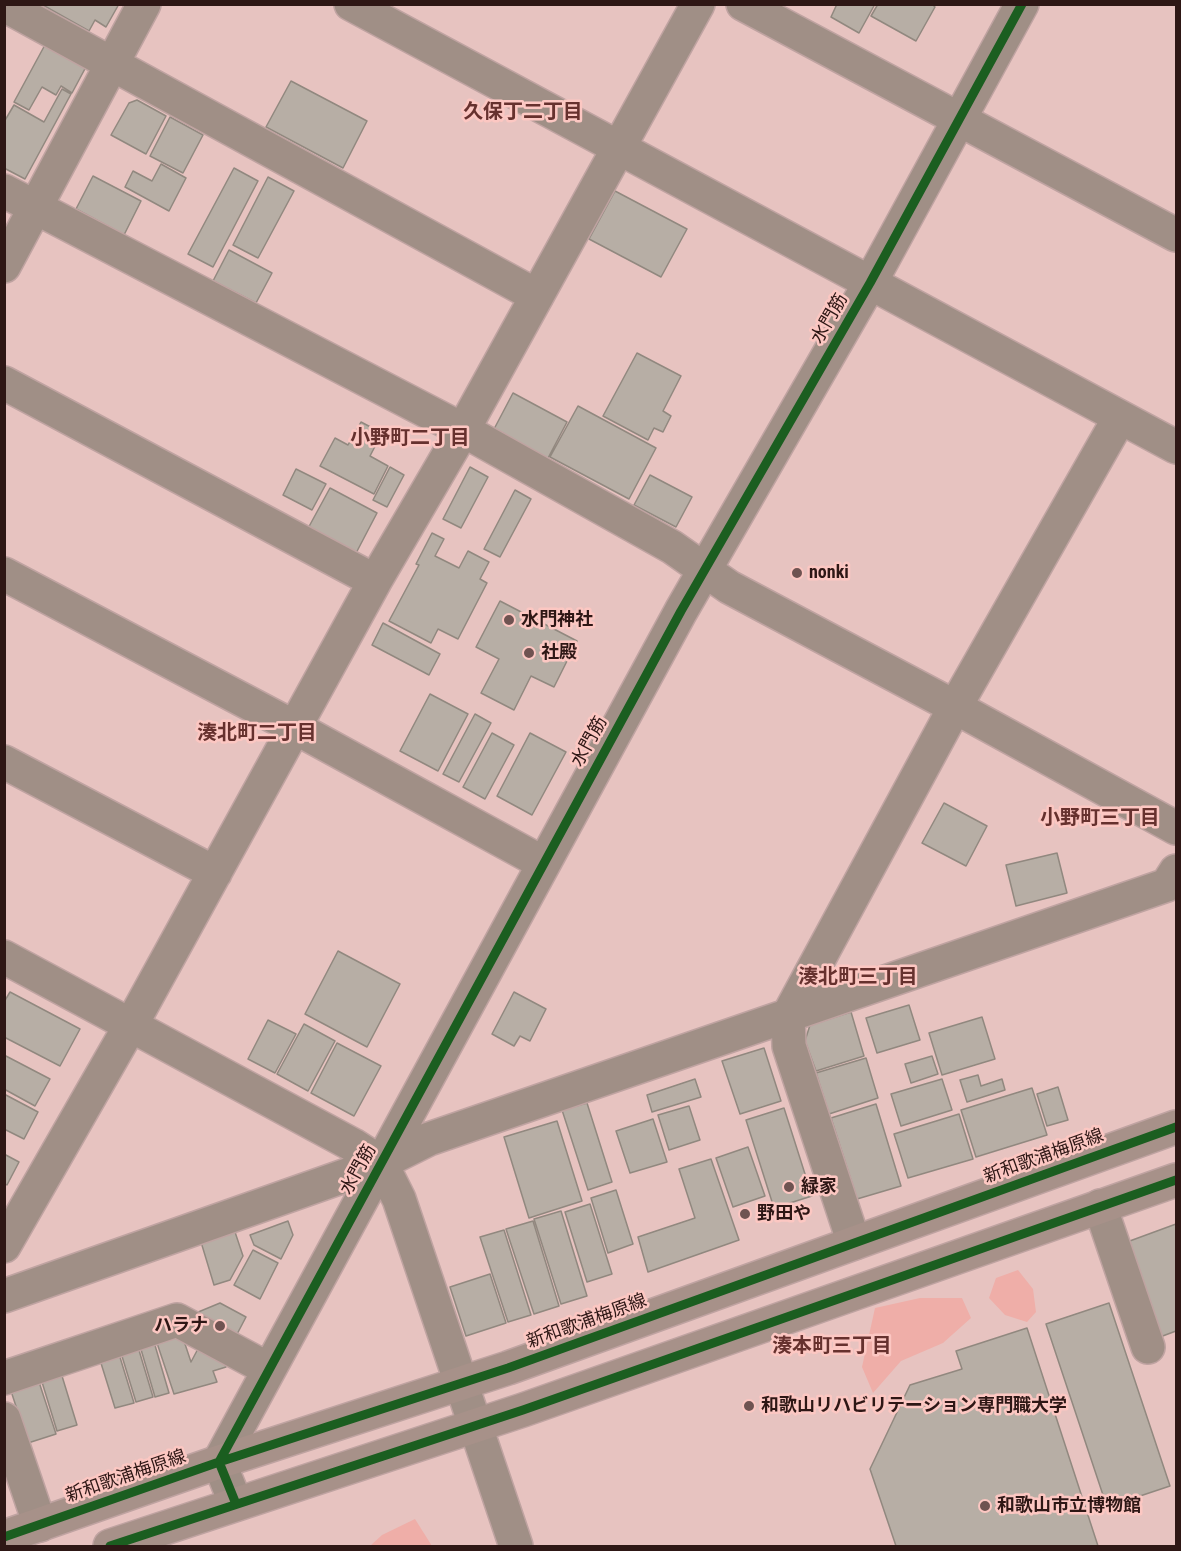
<!DOCTYPE html>
<html>
<head>
<meta charset="utf-8">
<style>
	body { margin:0 }
	#map { position:relative; width:1181px; height:1551px; overflow:hidden; background:#e7c3c0; font-family:"Roboto Condensed",sans-serif }
	canvas { display:block }
	.frame { position:absolute; inset:0; border:6px solid #2e1715; pointer-events:none }
</style>
</head>
<body>
<div id="map">
<canvas width="1181" height="1551"></canvas>
<div class="frame"></div>
</div>
<script>
const ctx = document.querySelector('canvas').getContext('2d');
ctx.lineJoin = 'round';
function fill(path, color) { ctx.fillStyle = color; ctx.fill(path, 'evenodd'); }
const poly = rows => new Path2D(rows.map(r => 'M' + r).join(''));
function strokePath(path, color, width, dash) { ctx.strokeStyle = color; ctx.lineWidth = width; ctx.lineCap = dash ? 'butt' : 'round'; ctx.setLineDash(dash || []); ctx.stroke(path); }
function label(font, color, halo, rows, align = 'center') {
  ctx.font = font + ' "Roboto Condensed","Noto Sans JP",sans-serif'; ctx.lineWidth = 5; ctx.setLineDash([]); ctx.textBaseline = 'middle'; ctx.strokeStyle = halo; ctx.fillStyle = color; for (const [text, x, y, turn = 0] of rows) {
    ctx.save(); ctx.translate(x, y); ctx.rotate((+turn || 0) * Math.PI / 180); ctx.textAlign = isNaN(turn) ? turn : align; if (halo) ctx.strokeText(text, 0, 0); ctx.fillText(text, 0, 0); ctx.restore();
  }
}
fill(poly([
	[1018,1270,1033,1289,1036,1312,1027,1322,1005,1315,989,1298,996,1278],
	[920,1298,962,1298,971,1318,943,1343,901,1361,873,1393,862,1367,875,1308],
	[415,1519,432,1546,370,1546,382,1535]
]), '#efaea8');
const building = poly([
	[41,4,119,4,106,27,95,20,89,31,41,4],
	[837,4,875,4,859,33,831,17,837,4],
	[878,4,932,4,935,7,916,41,871,16,878,4],
	[46,43,87,65,72,93,61,86,56,95,42,87,29,110,14,102,46,43],
	[291,81,367,121,343,168,266,127,291,81],
	[62,89,71,94,25,179,4,168,4,122,14,105,44,122,62,89],
	[137,100,166,116,146,154,111,135,129,103,137,100],
	[170,117,203,135,183,173,150,156,170,117],
	[161,164,186,178,169,211,125,187,133,171,152,181,161,164],
	[234,168,258,181,213,267,188,254,234,168],
	[93,176,141,201,124,235,76,209,93,176],
	[268,177,294,191,258,258,233,245,268,177],
	[615,191,687,229,661,277,589,239,615,191],
	[229,250,272,273,256,303,213,281,229,250],
	[637,353,681,376,663,411,671,416,663,432,654,428,648,440,603,416,637,353],
	[513,393,567,422,547,460,493,431,513,393],
	[578,406,656,448,629,499,550,457,578,406],
	[361,422,382,433,370,456,388,466,374,494,320,466,335,438,348,445,361,422],
	[390,467,404,475,387,507,373,500,390,467],
	[470,467,488,477,461,528,443,519,470,467],
	[296,469,326,484,312,510,283,495,296,469],
	[650,475,692,497,676,527,634,505,650,475],
	[330,488,377,513,354,557,306,532,330,488],
	[515,490,531,499,500,557,484,549,515,490],
	[432,533,444,539,435,556,459,568,468,551,489,562,480,579,487,583,458,639,438,629,431,643,389,621,419,565,416,564,432,533],
	[500,601,577,641,554,687,531,676,514,710,481,693,499,659,476,647,500,601],
	[383,623,440,654,429,675,372,645,383,623],
	[430,694,468,714,438,771,400,751,430,694],
	[475,714,491,723,459,782,443,774,475,714],
	[492,733,514,745,485,799,463,787,492,733],
	[530,733,566,752,532,815,497,796,530,733],
	[944,803,987,826,966,866,922,843,944,803],
	[1057,853,1067,893,1016,906,1006,865,1057,853],
	[338,951,400,984,367,1047,305,1014,338,951],
	[10,992,80,1029,60,1066,4,1037,4,1002,10,992],
	[514,992,546,1009,530,1041,520,1036,514,1046,492,1034,514,992],
	[909,1005,920,1040,877,1053,866,1018,909,1005],
	[851,1012,864,1056,816,1071,805,1041,810,1025,851,1012],
	[982,1017,995,1059,942,1075,929,1033,982,1017],
	[268,1020,296,1034,275,1073,248,1059,268,1020],
	[304,1024,335,1041,308,1091,277,1074,304,1024],
	[337,1043,381,1066,354,1116,311,1093,337,1043],
	[764,1048,781,1101,740,1114,722,1061,764,1048],
	[4,1055,50,1079,35,1106,4,1089,4,1055],
	[932,1056,938,1074,911,1083,905,1064,932,1056],
	[866,1058,878,1098,829,1114,816,1073,866,1058],
	[978,1075,981,1086,1002,1079,1005,1090,967,1102,960,1080,978,1075],
	[695,1079,701,1097,652,1112,647,1095,695,1079],
	[942,1079,952,1110,901,1126,891,1094,942,1079],
	[1058,1087,1068,1120,1047,1126,1037,1094,1058,1087],
	[1032,1088,1047,1135,976,1157,961,1110,1032,1088],
	[4,1094,38,1112,24,1139,4,1129,4,1094],
	[587,1103,612,1182,588,1190,562,1110,587,1103],
	[876,1104,901,1186,857,1199,831,1118,876,1104],
	[689,1106,700,1140,669,1150,658,1115,689,1106],
	[784,1108,812,1196,774,1208,746,1120,784,1108],
	[959,1114,973,1159,908,1178,894,1134,959,1114],
	[653,1119,667,1162,630,1173,616,1131,653,1119],
	[557,1121,582,1201,529,1218,504,1137,557,1121],
	[748,1147,765,1196,733,1207,716,1158,748,1147],
	[4,1154,19,1162,7,1185,4,1183,4,1154],
	[711,1159,739,1240,648,1272,638,1237,695,1218,679,1169,711,1159],
	[616,1190,633,1244,608,1253,591,1198,616,1190],
	[590,1204,612,1274,587,1282,565,1212,590,1204],
	[561,1211,587,1296,561,1304,534,1219,561,1211],
	[288,1221,293,1235,281,1259,254,1245,250,1235,288,1221],
	[533,1221,559,1306,534,1314,506,1229,533,1221],
	[1176,1224,1176,1331,1160,1337,1127,1242,1176,1224],
	[504,1230,531,1315,508,1322,480,1237,504,1230],
	[235,1232,243,1256,230,1280,214,1285,201,1242,235,1232],
	[253,1250,278,1263,260,1299,234,1285,253,1250],
	[490,1274,506,1323,466,1336,450,1287,490,1274],
	[220,1303,246,1317,235,1338,191,1315,220,1303],
	[1109,1303,1170,1486,1107,1507,1046,1324,1109,1303],
	[1027,1328,1098,1546,896,1546,870,1469,910,1385,962,1369,956,1351,1027,1328],
	[180,1329,191,1362,200,1345,223,1357,226,1367,213,1371,217,1382,174,1394,155,1337,180,1329],
	[154,1342,169,1393,155,1397,140,1346,154,1342],
	[138,1347,153,1397,136,1402,121,1353,138,1347],
	[119,1354,134,1403,115,1408,100,1360,119,1354],
	[62,1376,77,1425,57,1431,42,1382,62,1376],
	[39,1382,56,1434,28,1443,11,1391,39,1382]
]);
fill(building, '#b7aea5');
strokePath(building, '#91887f', 1.5);
const minor = poly([
	[351,4,1176,447],
	[743,4,1176,235],
	[4,5,537,296],
	[4,191,463,430,672,547,729,587,955,707,1176,828],
	[4,266,144,4],
	[4,383,375,581],
	[4,574,294,727,543,863],
	[4,762,215,873],
	[4,957,353,1145,381,1163,399,1199,516,1546],
	[1100,1206,1148,1347],
	[854,1243,789,1046,788,1016,955,707,1120,417],
	[4,1246,141,1007,375,581,463,430,698,4],
	[4,1296,381,1163,429,1139,1167,885,1176,871],
	[4,1378,177,1320,268,1369],
	[4,1419,40,1525],
	[236,1504,219,1462,681,611,870,283,1022,4]
]);
const major = poly([
	[4,1537,219,1462,508,1368,1176,1127],
	[110,1546,523,1410,1176,1180]
]);
strokePath(minor, '#bfa3a1', 36);
strokePath(major, '#bfa3a1', 36);
strokePath(minor, '#a08f86', 33);
strokePath(major, '#a79189', 33);
strokePath(poly([
	[236,1504,219,1462,681,611,870,283,1022,4],
	[4,1537,219,1462,508,1368,1176,1127],
	[110,1546,523,1410,1176,1180]
]), '#1b5e20', 9);
for (const [x, y, r, color] of [
	[797,573,6,"#6f5351"],
	[509,620,6,"#6f5351"],
	[529,653,6,"#6f5351"],
	[789,1187,6,"#6f5351"],
	[745,1214,6,"#6f5351"],
	[220,1326,6,"#6f5351"],
	[749,1406,6,"#6f5351"],
	[985,1506,6,"#6f5351"]
]) { const dot = new Path2D(); dot.arc(x, y, r, 0, 2 * Math.PI); ctx.fillStyle = color; ctx.fill(dot); strokePath(dot, '#fcc7c2', 2); }
label('18px', '#2e1715', '#fcc7c2', [
	["水門筋",830,319,-60],
	["水門筋",590,742,-61],
	["新和歌浦梅原線",1044,1157,-20],
	["水門筋",359,1170,-61],
	["新和歌浦梅原線",587,1322,-20],
	["新和歌浦梅原線",126,1477,-19]
]);
label('bold 18px', '#2e1715', '#fcc7c2', [
	["nonki",809,573],
	["水門神社",521,620],
	["社殿",541,653],
	["緑家",801,1187],
	["野田や",757,1214],
	["ハラナ",208,1326,"right"],
	["和歌山リハビリテーション専門職大学",761,1406],
	["和歌山市立博物館",997,1506]
], 'left');
label('bold 20px', '#66312e', '#fcc7c2', [
	["久保丁二丁目",523,113],
	["小野町二丁目",410,439],
	["湊北町二丁目",257,734],
	["小野町三丁目",1100,819],
	["湊北町三丁目",858,978],
	["湊本町三丁目",832,1347]
]);
</script>
</body>
</html>
